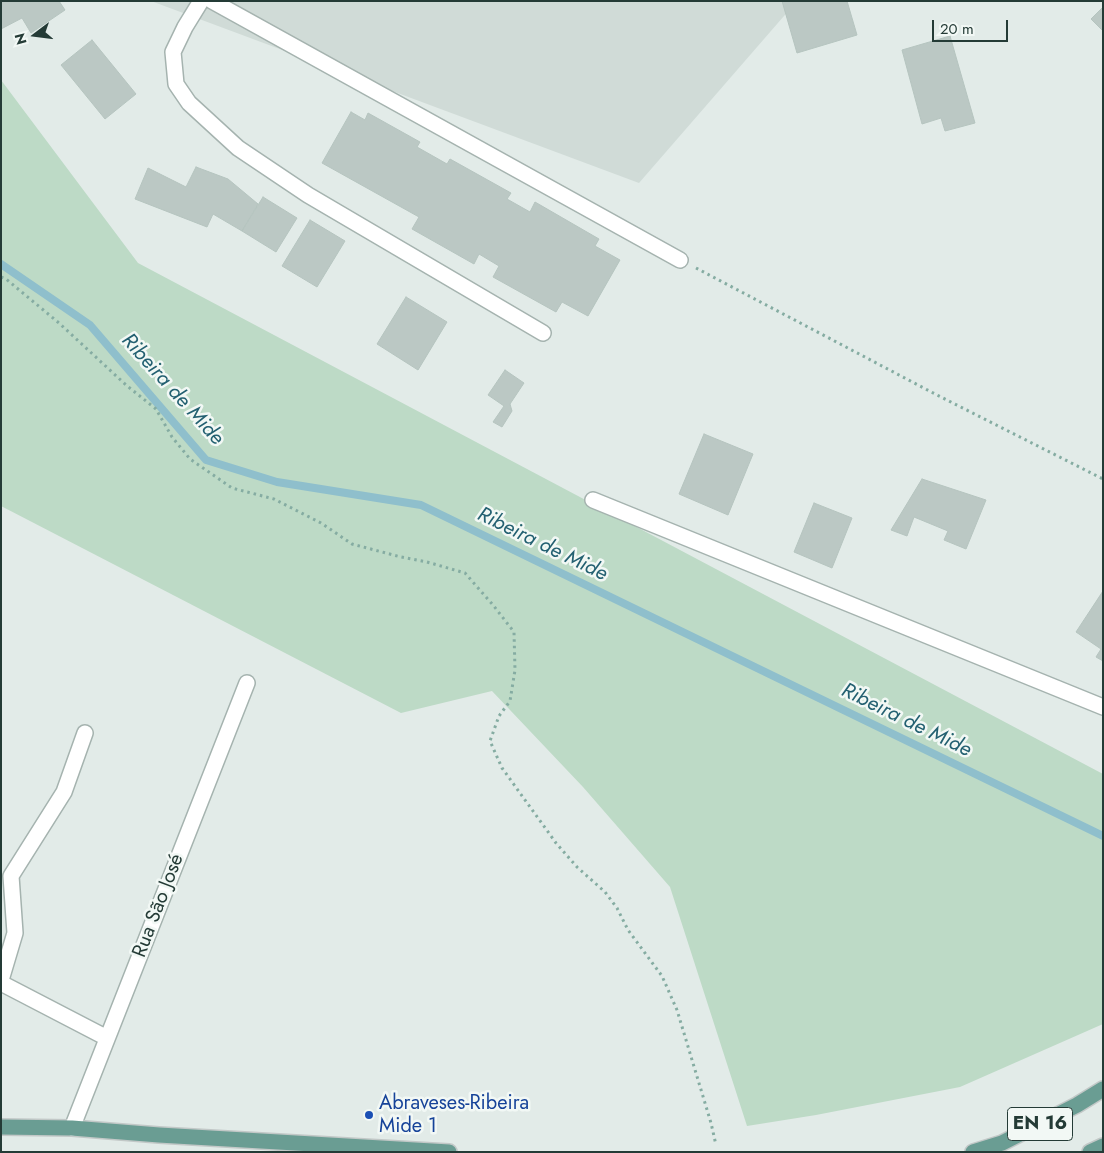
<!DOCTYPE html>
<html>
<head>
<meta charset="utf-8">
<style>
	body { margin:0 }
	#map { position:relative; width:1104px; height:1153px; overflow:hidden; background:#e2ebe8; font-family:Jost,sans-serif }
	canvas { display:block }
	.frame { position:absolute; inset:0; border:2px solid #243b36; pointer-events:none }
	.north { position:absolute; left:10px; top:10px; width:50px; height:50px; -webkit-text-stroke:4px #f2f8f5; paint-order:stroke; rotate:255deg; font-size:14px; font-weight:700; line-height:20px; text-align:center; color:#243b36 }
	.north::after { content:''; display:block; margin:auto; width:18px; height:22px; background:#243b36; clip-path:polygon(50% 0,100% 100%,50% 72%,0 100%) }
	.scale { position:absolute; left:932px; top:20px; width:76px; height:22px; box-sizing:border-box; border:2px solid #243b36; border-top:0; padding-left:6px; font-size:15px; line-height:18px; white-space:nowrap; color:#243b36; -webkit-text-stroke:4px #f2f8f5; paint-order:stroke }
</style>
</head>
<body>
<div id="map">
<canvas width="1104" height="1153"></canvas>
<div class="frame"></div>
<div class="north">N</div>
<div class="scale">20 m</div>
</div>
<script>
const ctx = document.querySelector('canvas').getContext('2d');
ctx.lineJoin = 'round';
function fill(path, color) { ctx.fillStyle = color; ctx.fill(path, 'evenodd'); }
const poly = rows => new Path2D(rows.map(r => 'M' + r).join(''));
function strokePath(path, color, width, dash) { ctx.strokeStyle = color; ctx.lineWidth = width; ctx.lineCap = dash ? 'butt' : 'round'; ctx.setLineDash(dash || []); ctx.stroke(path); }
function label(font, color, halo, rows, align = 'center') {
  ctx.font = font + ' Jost,sans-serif'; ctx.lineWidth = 5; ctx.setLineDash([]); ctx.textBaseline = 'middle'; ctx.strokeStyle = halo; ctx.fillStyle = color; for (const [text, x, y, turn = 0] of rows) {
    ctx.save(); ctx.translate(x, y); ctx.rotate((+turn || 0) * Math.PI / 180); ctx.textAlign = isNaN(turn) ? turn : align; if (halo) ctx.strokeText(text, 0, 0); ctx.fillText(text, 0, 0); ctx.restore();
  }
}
fill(poly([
	[151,1,797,1,639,183]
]), '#d0dbd7');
fill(poly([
	[1,80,138,263,1103,774,1103,1024,960,1087,816,1115,747,1126,670,887,583,787,492,691,401,713,1,506]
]), '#bddac6');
strokePath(poly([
	[1,264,90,325,206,460,277,482,421,505,1103,836]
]), '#8fbfcc', 8);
const building = poly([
	[1,1,59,1,65,10,31,33,22,18,1,29,1,1],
	[782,1,847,1,857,35,797,53,782,1],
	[1103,7,1103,31,1091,19,1103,7],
	[950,36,975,123,945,131,941,118,922,124,902,50,950,36],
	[92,40,136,94,105,119,61,65,92,40],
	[351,112,365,120,368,113,420,142,417,147,447,164,450,159,511,193,507,199,530,212,535,202,599,239,595,246,620,260,588,316,562,302,556,312,493,277,499,266,479,254,474,264,412,229,419,217,322,163,351,112],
	[196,167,228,179,258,204,242,231,213,214,207,227,135,199,148,168,186,187,196,167],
	[263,197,297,218,276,252,242,231,263,197],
	[310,220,345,241,317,287,282,266,310,220],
	[406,297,447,322,418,370,377,344,406,297],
	[505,370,524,383,510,404,512,411,502,427,493,422,504,406,488,395,505,370],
	[704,434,753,454,728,515,679,494,704,434],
	[922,479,986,500,966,549,944,540,948,531,914,517,907,536,891,530,922,479],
	[814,503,852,518,832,568,794,552,814,503],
	[1103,591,1103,661,1096,657,1101,649,1076,632,1103,591]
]);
fill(building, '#bbc8c4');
strokePath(building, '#b5c4bf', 1);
const minor = poly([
	[201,1,185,27,173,52,176,84,189,103,238,148,308,195,543,333],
	[212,1,680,260],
	[593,500,1103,707],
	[1,980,15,933,11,876,64,792,85,733],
	[1,983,107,1038],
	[72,1128,247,683]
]);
const primary = poly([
	[1,1127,72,1128,159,1135,449,1152],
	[973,1152,1002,1143,1077,1105,1103,1089],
	[1090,1152,1103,1146]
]);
strokePath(minor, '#a5b3af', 18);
strokePath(primary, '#c2c8c7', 18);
strokePath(poly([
	[696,268,937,395,1103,479],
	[1,277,6,279,59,323,126,385,156,409,172,437,190,459,232,488,274,499,321,523,352,544,401,557,427,562,465,573,493,605,514,632,515,670,510,701,499,716,490,741,502,768,556,843,577,867,605,892,617,908,628,930,662,976,677,1010,711,1123,716,1145]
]), '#85aca2', 3, [2.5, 4]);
strokePath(minor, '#fff', 15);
strokePath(primary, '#6a9d93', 15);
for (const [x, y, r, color] of [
	[369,1115,5,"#1a4fb4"]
]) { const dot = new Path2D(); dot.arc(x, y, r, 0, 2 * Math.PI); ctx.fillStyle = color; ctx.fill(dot); strokePath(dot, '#f2f8f5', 2); }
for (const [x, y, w] of [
	[1040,1124,65]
]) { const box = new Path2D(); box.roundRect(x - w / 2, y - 16.5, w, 33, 4); ctx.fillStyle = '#f2f8f5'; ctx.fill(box); strokePath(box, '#243b36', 1); }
label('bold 19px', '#243b36', null, [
	["EN 16",1040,1124]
]);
label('20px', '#243b36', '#f2f8f5', [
	["Rua São José",159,906,-69]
]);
label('20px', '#164399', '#f2f8f5', [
	["Abraveses-Ribeira",379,1104],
	["Mide 1",379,1127]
], 'left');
label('italic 21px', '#236071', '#f2f8f5', [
	["Ribeira de Mide",172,390,48],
	["Ribeira de Mide",542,545,26],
	["Ribeira de Mide",906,721,26]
]);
</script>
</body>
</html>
